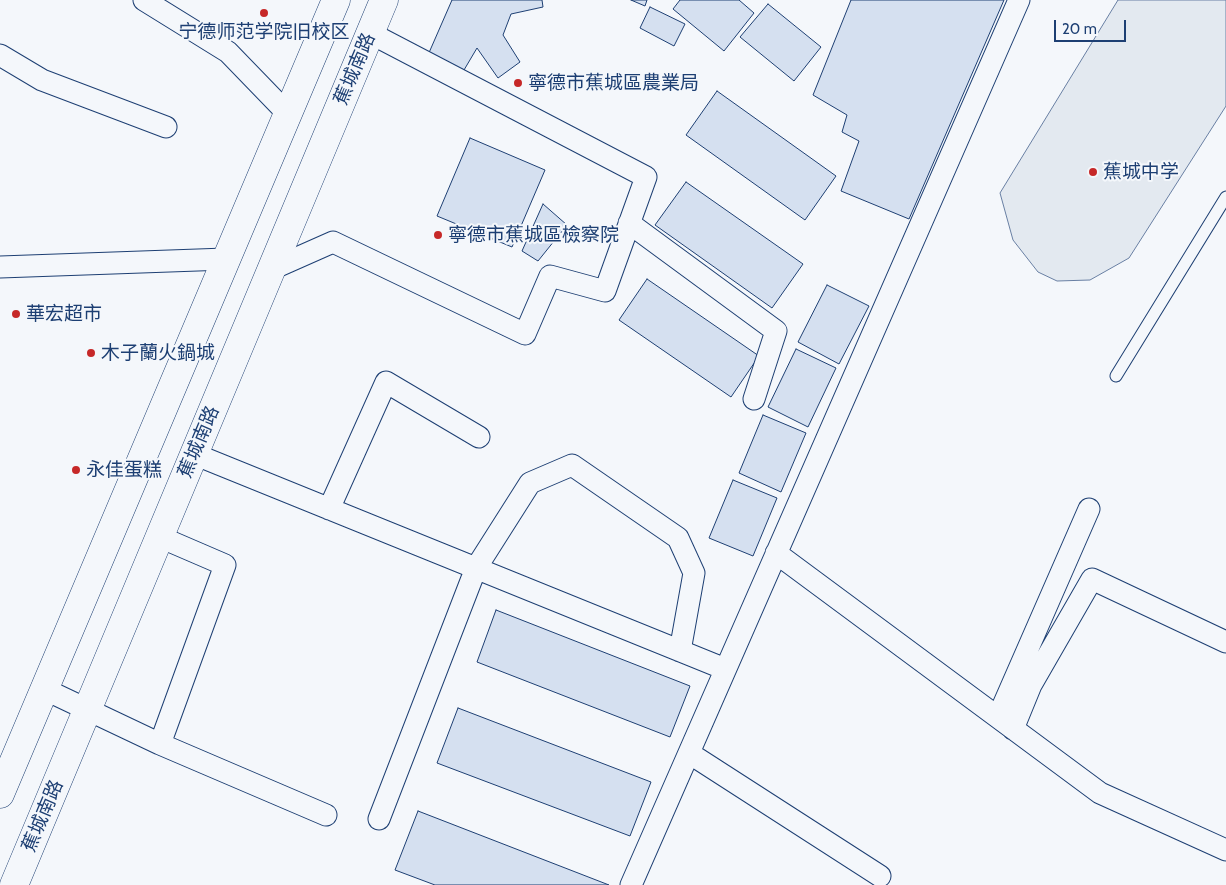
<!DOCTYPE html>
<html>
<head>
<meta charset="utf-8">
<style>
	body { margin:0 }
	#map { position:relative; width:1226px; height:885px; overflow:hidden; background:#f4f7fb; font-family:Cabin,sans-serif }
	canvas { display:block }
	.scale { position:absolute; left:1054px; top:20px; width:72px; height:22px; box-sizing:border-box; border:2px solid #1d3f73; border-top:0; padding-left:6px; font-size:15px; line-height:18px; white-space:nowrap; color:#1d3f73; -webkit-text-stroke:4px #f4f7fb; paint-order:stroke }
</style>
</head>
<body>
<div id="map">
<canvas width="1226" height="885"></canvas>
<div class="scale">20 m</div>
</div>
<script>
const ctx = document.querySelector('canvas').getContext('2d');
ctx.lineJoin = 'round';
function fill(path, color) { ctx.fillStyle = color; ctx.fill(path, 'evenodd'); }
const poly = rows => new Path2D(rows.map(r => 'M' + r).join(''));
function strokePath(path, color, width, dash) { ctx.strokeStyle = color; ctx.lineWidth = width; ctx.lineCap = dash ? 'butt' : 'round'; ctx.setLineDash(dash || []); ctx.stroke(path); }
function label(font, color, halo, rows, align = 'center') {
  ctx.font = font + ' Cabin,"Noto Sans SC",sans-serif'; ctx.lineWidth = 4; ctx.setLineDash([]); ctx.textBaseline = 'middle'; ctx.strokeStyle = halo; ctx.fillStyle = color; for (const [text, x, y, turn = 0] of rows) {
    ctx.save(); ctx.translate(x, y); ctx.rotate((+turn || 0) * Math.PI / 180); ctx.textAlign = isNaN(turn) ? turn : align; if (halo) ctx.strokeText(text, 0, 0); ctx.fillText(text, 0, 0); ctx.restore();
  }
}
const green = poly([
	[1118,0,1226,0,1226,106,1129,258,1090,280,1057,281,1038,272,1013,240,1000,193,1118,0]
]);
fill(green, '#e3e9f0');
strokePath(green, '#687fa3', 1);
const building = poly([
	[452,0,542,0,543,7,511,14,503,35,520,62,498,78,477,48,464,70,428,55,452,0],
	[631,0,647,0,645,6,631,0],
	[680,0,739,0,754,13,724,51,673,9,680,0],
	[851,0,1004,0,909,219,841,191,859,141,842,132,847,115,813,95,851,0],
	[768,4,821,47,794,81,740,37,768,4],
	[650,7,685,24,674,46,640,28,650,7],
	[717,91,836,176,805,220,686,135,717,91],
	[470,138,545,170,512,247,437,216,470,138],
	[686,182,803,264,772,308,655,225,686,182],
	[543,204,567,225,538,261,522,251,543,204],
	[647,279,759,356,731,397,619,320,647,279],
	[827,285,869,306,839,364,798,342,827,285],
	[796,349,836,368,808,427,768,407,796,349],
	[763,415,806,433,781,492,739,473,763,415],
	[733,480,777,498,753,556,709,538,733,480],
	[496,610,690,686,670,737,477,662,496,610],
	[458,708,651,782,630,836,437,763,458,708],
	[418,811,609,885,435,885,395,870,418,811]
]);
fill(building, '#d5e0f0');
strokePath(building, '#1d3f73', 1);
const lane = poly([
	[1116,376,1226,197]
]);
const street = poly([
	[144,0,228,52,288,114],
	[0,55,42,80,166,127],
	[629,223,776,331,754,399],
	[0,267,226,259],
	[272,269,333,242,525,334,550,276,605,291,646,177,370,33],
	[194,454,725,669],
	[329,509,386,382,479,437],
	[160,537,225,565,160,744],
	[776,553,1100,793,1226,850],
	[44,689,160,744,326,815],
	[998,717,1089,509],
	[1013,729,1031,685,1092,579,1226,642],
	[689,753,880,876],
	[379,819,476,568,530,483,572,465,678,538,694,573,680,651],
	[631,885,1019,0]
]);
const highway = poly([
	[0,794,336,0],
	[14,885,384,0]
]);
strokePath(lane, '#1d3f73', 13);
strokePath(street, '#1d3f73', 23);
strokePath(highway, '#1d3f73', 29);
strokePath(lane, '#f4f7fb', 11);
strokePath(street, '#f4f7fb', 21);
strokePath(highway, '#f4f7fb', 28);
for (const [x, y, r, color] of [
	[264,13,5,"#c62828"],
	[518,83,5,"#c62828"],
	[1093,172,5,"#c62828"],
	[438,235,5,"#c62828"],
	[16,314,5,"#c62828"],
	[91,353,5,"#c62828"],
	[76,470,5,"#c62828"]
]) { const dot = new Path2D(); dot.arc(x, y, r, 0, 2 * Math.PI); ctx.fillStyle = color; ctx.fill(dot); strokePath(dot, '#f4f7fb', 2); }
label('19px', '#1d3f73', '#f4f7fb', [
	["宁德师范学院旧校区",264,32,"center"],
	["寧德市蕉城區農業局",528,83],
	["蕉城中学",1103,172],
	["寧德市蕉城區檢察院",448,235],
	["華宏超市",26,314],
	["木子蘭火鍋城",101,353],
	["永佳蛋糕",86,470]
], 'left');
label('19px', '#1d3f73', '#f4f7fb', [
	["蕉城南路",355,69,-67],
	["蕉城南路",199,442,-67],
	["蕉城南路",43,816,-67]
]);
</script>
</body>
</html>
